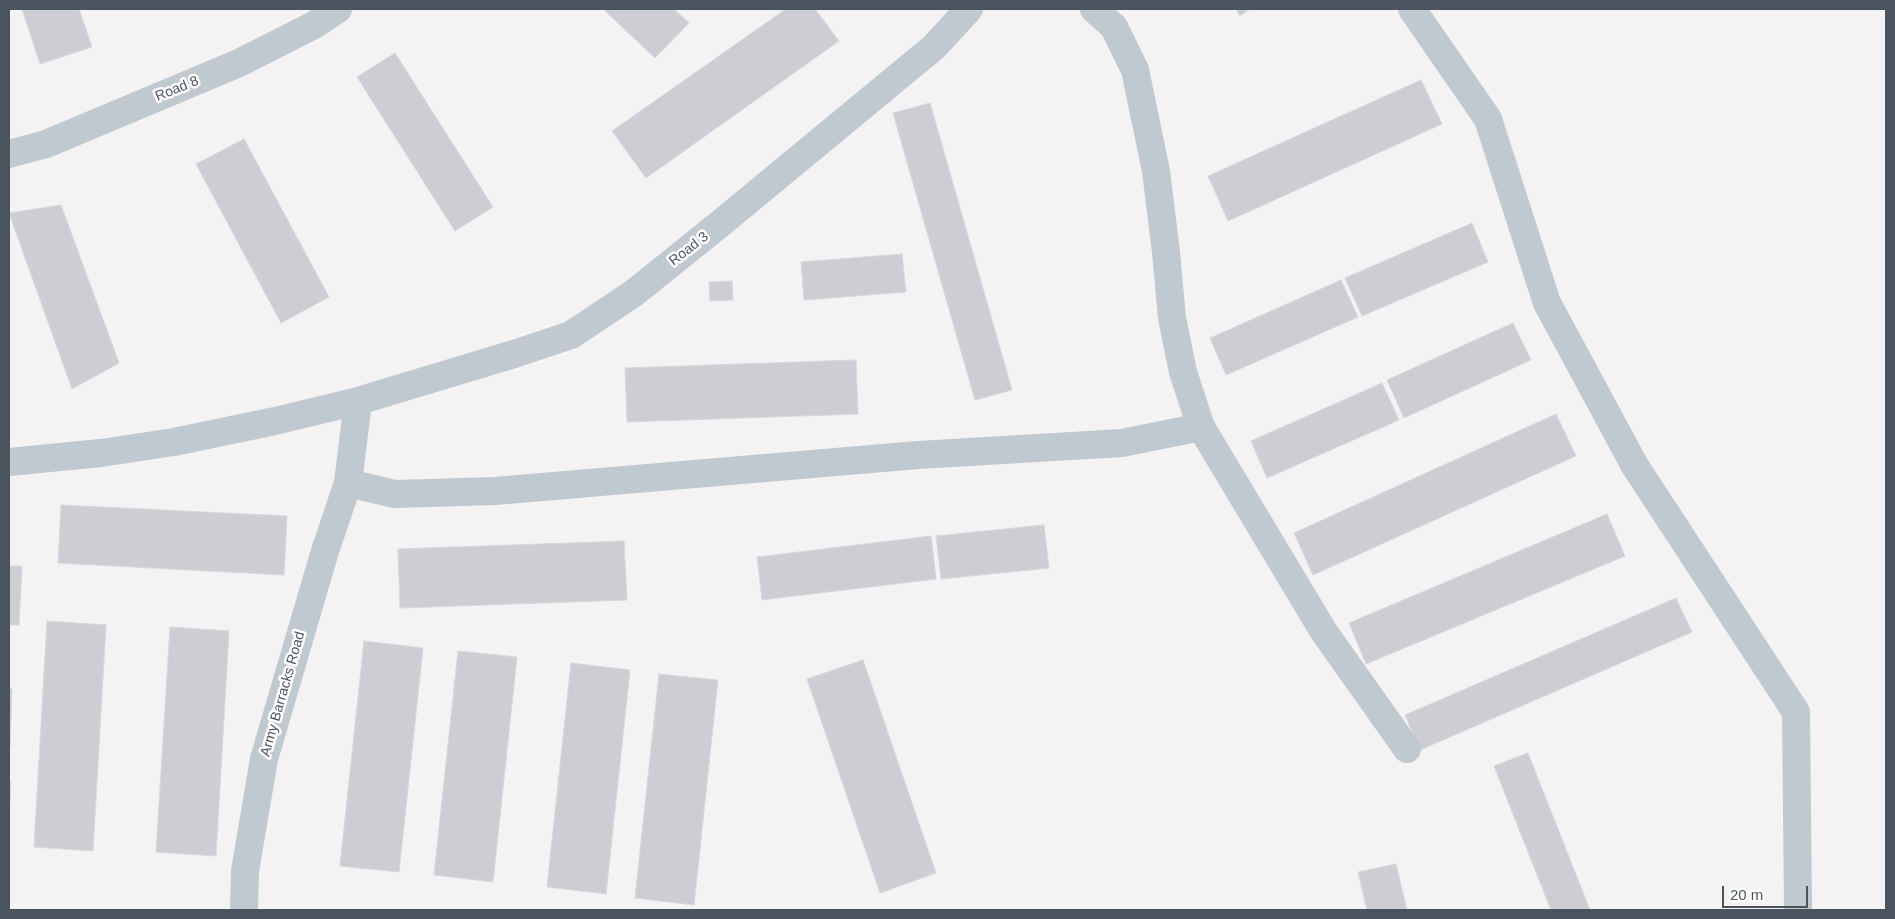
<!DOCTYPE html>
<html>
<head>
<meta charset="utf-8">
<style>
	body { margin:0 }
	#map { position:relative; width:1895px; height:919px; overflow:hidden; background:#f4f2f2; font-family:Arial,sans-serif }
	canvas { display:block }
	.frame { position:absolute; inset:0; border:10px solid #4a545f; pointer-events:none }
	.scale { position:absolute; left:1722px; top:886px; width:86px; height:22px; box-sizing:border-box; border:2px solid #4a545f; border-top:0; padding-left:6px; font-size:15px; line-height:18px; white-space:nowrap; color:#4a545f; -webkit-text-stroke:4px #fff; paint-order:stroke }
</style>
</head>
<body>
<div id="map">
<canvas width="1895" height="919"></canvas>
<div class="frame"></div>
<div class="scale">20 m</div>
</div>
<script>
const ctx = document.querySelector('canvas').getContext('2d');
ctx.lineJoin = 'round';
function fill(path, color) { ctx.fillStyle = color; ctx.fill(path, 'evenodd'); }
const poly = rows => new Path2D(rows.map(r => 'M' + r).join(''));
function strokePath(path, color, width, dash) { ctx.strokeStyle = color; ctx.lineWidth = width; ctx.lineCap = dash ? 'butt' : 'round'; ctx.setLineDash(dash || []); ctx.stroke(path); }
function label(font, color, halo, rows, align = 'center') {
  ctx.font = font + ' Arial,sans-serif'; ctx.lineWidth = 5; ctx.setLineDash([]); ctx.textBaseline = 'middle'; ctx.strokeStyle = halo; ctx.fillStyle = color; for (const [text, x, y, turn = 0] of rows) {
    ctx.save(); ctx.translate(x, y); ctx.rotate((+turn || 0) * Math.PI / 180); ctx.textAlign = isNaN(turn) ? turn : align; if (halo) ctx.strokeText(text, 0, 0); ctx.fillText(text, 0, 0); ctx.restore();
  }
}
const building = poly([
	[22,9,79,9,92,47,40,64,22,9],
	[603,9,674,9,689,23,655,58,603,9],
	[786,9,815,9,839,41,646,178,612,131,786,9],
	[1236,9,1250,9,1240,16,1236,9],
	[395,53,493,207,455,231,357,77,395,53],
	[1421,80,1442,124,1228,221,1208,176,1421,80],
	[930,103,1012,390,975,400,893,113,930,103],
	[244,139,329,297,281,323,196,164,244,139],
	[61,205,119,363,72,389,9,213,61,205],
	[1472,223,1488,262,1362,316,1345,278,1472,223],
	[902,254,906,292,804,300,801,262,902,254],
	[1341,280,1358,317,1226,375,1210,338,1341,280],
	[732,281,733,300,710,301,709,282,732,281],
	[1513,323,1531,360,1404,418,1387,380,1513,323],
	[856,360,858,414,627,422,625,368,856,360],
	[1382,383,1399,420,1267,478,1251,441,1382,383],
	[1556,414,1576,456,1313,575,1294,533,1556,414],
	[61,505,287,516,284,575,58,563,61,505],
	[1607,514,1625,556,1366,664,1349,623,1607,514],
	[1044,525,1049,568,941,579,936,536,1044,525],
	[931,536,936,579,762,600,757,557,931,536],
	[624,541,627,600,400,608,398,549,624,541],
	[9,566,22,566,19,625,9,625,9,566],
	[1676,598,1692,632,1420,750,1405,715,1676,598],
	[47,621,106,625,93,851,34,847,47,621],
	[170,627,229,631,216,856,156,852,170,627],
	[364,641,423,648,399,872,340,866,364,641],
	[458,651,517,657,493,882,434,875,458,651],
	[863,660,936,873,880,893,807,679,863,660],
	[571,663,630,670,606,894,547,887,571,663],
	[659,674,718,680,694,905,635,898,659,674],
	[9,689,12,689,10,748,9,747,9,689],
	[1528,753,1590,910,1551,910,1494,766,1528,753],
	[9,781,11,782,9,821,9,781],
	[1396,864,1407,910,1367,910,1358,872,1396,864]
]);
fill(building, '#ccced4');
strokePath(building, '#d6d8dd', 1);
strokePath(poly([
	[1094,9,1114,27,1135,70,1156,171,1166,252,1172,318,1183,372,1201,427,1324,632,1407,749],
	[1412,9,1488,119,1547,303,1635,466,1796,712,1798,910],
	[9,154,46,144,239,63,314,25,338,9],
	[9,462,101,453,174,442,275,421,358,401,514,354,571,335,634,293,721,223,934,47,969,9],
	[348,483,395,494,495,491,918,455,1122,443,1201,427],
	[244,910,245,871,264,759,325,551,348,483,358,401]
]), '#c0c8d0', 28);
label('14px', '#4a545f', '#fff', [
	["Road 8",177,89,-22],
	["Road 3",689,249,-38],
	["Army Barracks Road",283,694,-74]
]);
</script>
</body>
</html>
